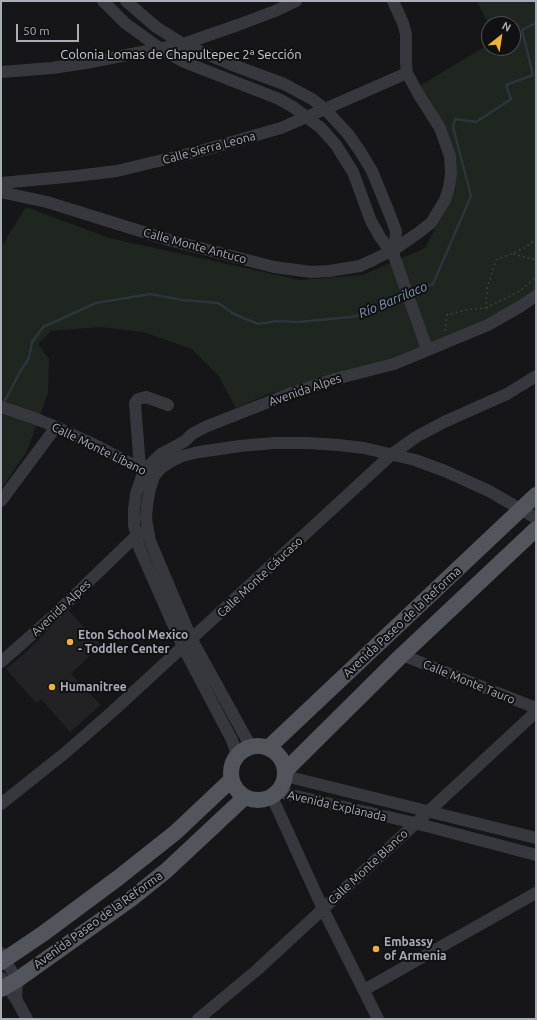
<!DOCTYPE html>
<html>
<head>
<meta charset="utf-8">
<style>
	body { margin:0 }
	#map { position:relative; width:537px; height:1020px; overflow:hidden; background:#161618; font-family:Ubuntu,sans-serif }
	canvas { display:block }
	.frame { position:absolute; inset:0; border:2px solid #a8adb8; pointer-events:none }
	.north { position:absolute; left:481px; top:16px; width:40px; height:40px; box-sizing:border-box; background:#111113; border:1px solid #4d4f55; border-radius:50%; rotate:30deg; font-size:11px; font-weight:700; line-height:16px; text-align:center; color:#a8adb8 }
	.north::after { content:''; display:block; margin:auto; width:14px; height:18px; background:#f2b134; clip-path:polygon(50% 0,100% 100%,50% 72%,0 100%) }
	.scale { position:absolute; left:16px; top:24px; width:63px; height:18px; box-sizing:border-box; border:2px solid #a8adb8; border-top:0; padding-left:5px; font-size:12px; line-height:14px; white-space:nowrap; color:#a8adb8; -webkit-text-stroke:3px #111113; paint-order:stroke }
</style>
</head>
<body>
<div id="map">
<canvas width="537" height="1020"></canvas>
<div class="frame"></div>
<div class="north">N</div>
<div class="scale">50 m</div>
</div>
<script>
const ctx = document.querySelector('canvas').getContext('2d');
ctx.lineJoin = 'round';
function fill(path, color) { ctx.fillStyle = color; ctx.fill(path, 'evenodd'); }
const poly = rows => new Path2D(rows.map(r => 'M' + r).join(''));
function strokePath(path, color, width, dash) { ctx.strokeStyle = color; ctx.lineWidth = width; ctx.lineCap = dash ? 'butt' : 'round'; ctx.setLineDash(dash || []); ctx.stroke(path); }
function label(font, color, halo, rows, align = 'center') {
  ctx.font = font + ' Ubuntu,sans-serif'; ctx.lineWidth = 4; ctx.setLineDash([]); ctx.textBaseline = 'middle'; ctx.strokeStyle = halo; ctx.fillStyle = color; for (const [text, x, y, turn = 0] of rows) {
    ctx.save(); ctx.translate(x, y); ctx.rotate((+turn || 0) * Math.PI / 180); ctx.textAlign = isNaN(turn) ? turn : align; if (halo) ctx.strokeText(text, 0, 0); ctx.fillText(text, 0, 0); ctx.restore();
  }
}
fill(poly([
	[68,610,101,645,71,674,101,705,70,732,41,699,36,703,6,669,25,653]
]), '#222225');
fill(poly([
	[477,1,536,1,536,292,487,323,392,359,311,383,268,394,236,408,218,375,192,349,143,332,101,327,51,331,38,344,49,359,48,393,27,451,1,489,1,247,26,207,109,238,300,280,363,275,425,248,456,190,447,129,418,87,489,44,489,48,513,48,513,24,489,24,489,26]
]), '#1e261f');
strokePath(poly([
	[411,293,433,284,471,196,453,127,455,119,476,122,511,99,506,85,533,75,522,30,536,23],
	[3,404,20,372,29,358,32,342,43,327,96,303,150,294,182,300,218,303,234,314,258,324,277,321,298,322,351,317,369,313,405,296]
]), '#2c353c', 2.5);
strokePath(poly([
	[513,254,536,260],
	[486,308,520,291,536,277],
	[445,331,447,315,465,310,486,308,487,288,496,260,523,249,536,239]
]), '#3d3f44', 1.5, [2, 3]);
strokePath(poly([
	[103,1,125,23,161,49,182,61,202,69,279,99,293,107,321,128,336,145,353,172,371,221,380,237,394,256,427,349],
	[126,1,156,27,183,44,230,64,284,84,312,99,325,109,348,134,360,151,372,171,390,215,396,231,394,255],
	[1,72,52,68,86,63,183,44,238,25,275,11,296,1],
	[1,183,76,176,117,171,204,150,281,128,325,109,407,73],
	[1,192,47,202,169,240,274,267,312,272,329,271,360,266,373,260,395,249,418,233,431,223,445,200,449,188,451,174,450,156,440,128,419,95,407,73,406,63,406,34,403,23,393,1],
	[1,407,34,418,56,427,99,447,151,474],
	[140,468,135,403,138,399,146,397,168,405],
	[1,501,56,427],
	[402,655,536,708],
	[1,662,52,617,136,536,142,533],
	[251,747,192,640,150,541,146,519,147,505,150,489,154,476,161,468,170,462,182,456,199,452,240,446,274,443,308,443,338,445,364,448,415,460,445,471,489,491,536,518],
	[237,755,232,740,183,647,139,547,134,525,134,509,136,494,144,470,161,454,185,441,192,434,205,427,289,394,335,379,394,364,488,325,521,306,536,296],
	[285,776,536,838],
	[278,792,415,823,536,855],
	[272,797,323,909,378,1019],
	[1,804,65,753,113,711,392,454,416,437,444,422,507,394,536,376],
	[1,953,17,980,16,999],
	[1,978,16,999,27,1019],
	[364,990,536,893],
	[198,1019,257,970,536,712]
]), '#37383d', 12);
strokePath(poly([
	'231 773a27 27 0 1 1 54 0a27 27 0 1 1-54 0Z',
	[268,748,536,495],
	[285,771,402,655,536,529],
	[1,962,44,933,118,878,176,832,231,780],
	[1,989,17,980,131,899,167,870,245,797]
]), '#53555c', 16);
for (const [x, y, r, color] of [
	[70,642,4,"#f2b134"],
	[52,687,4,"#f2b134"],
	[376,949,4,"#f2b134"]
]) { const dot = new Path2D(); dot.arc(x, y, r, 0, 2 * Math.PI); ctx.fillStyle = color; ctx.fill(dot); strokePath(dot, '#111113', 1.5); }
label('12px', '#a8adb8', '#111113', [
	["Calle Sierra Leona",209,148,-15],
	["Calle Monte Antuco",195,246,15],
	["Avenida Alpes",305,390,-19],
	["Calle Monte Líbano",99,449,26],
	["Calle Monte Cáucaso",260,577,-43],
	["Avenida Alpes",61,608,-43],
	["Avenida Paseo de la Reforma",402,622,-43],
	["Calle Monte Tauro",469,682,22],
	["Avenida Explanada",337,806,13],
	["Calle Monte Blanco",368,867,-43],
	["Avenida Paseo de la Reforma",98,920,-36]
]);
label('bold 12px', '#a8adb8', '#111113', [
	["Eton School Mexico",78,635],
	["- Toddler Center",78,649],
	["Humanitree",60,687],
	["Embassy",384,942],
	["of Armenia",384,956]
], 'left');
label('13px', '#c9ccd4', '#111113', [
	["Colonia Lomas de Chapultepec 2ª Sección",181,55]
]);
label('italic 13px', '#7f9bb3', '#111113', [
	["Río Barrilaco",393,300,-23]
]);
</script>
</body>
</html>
